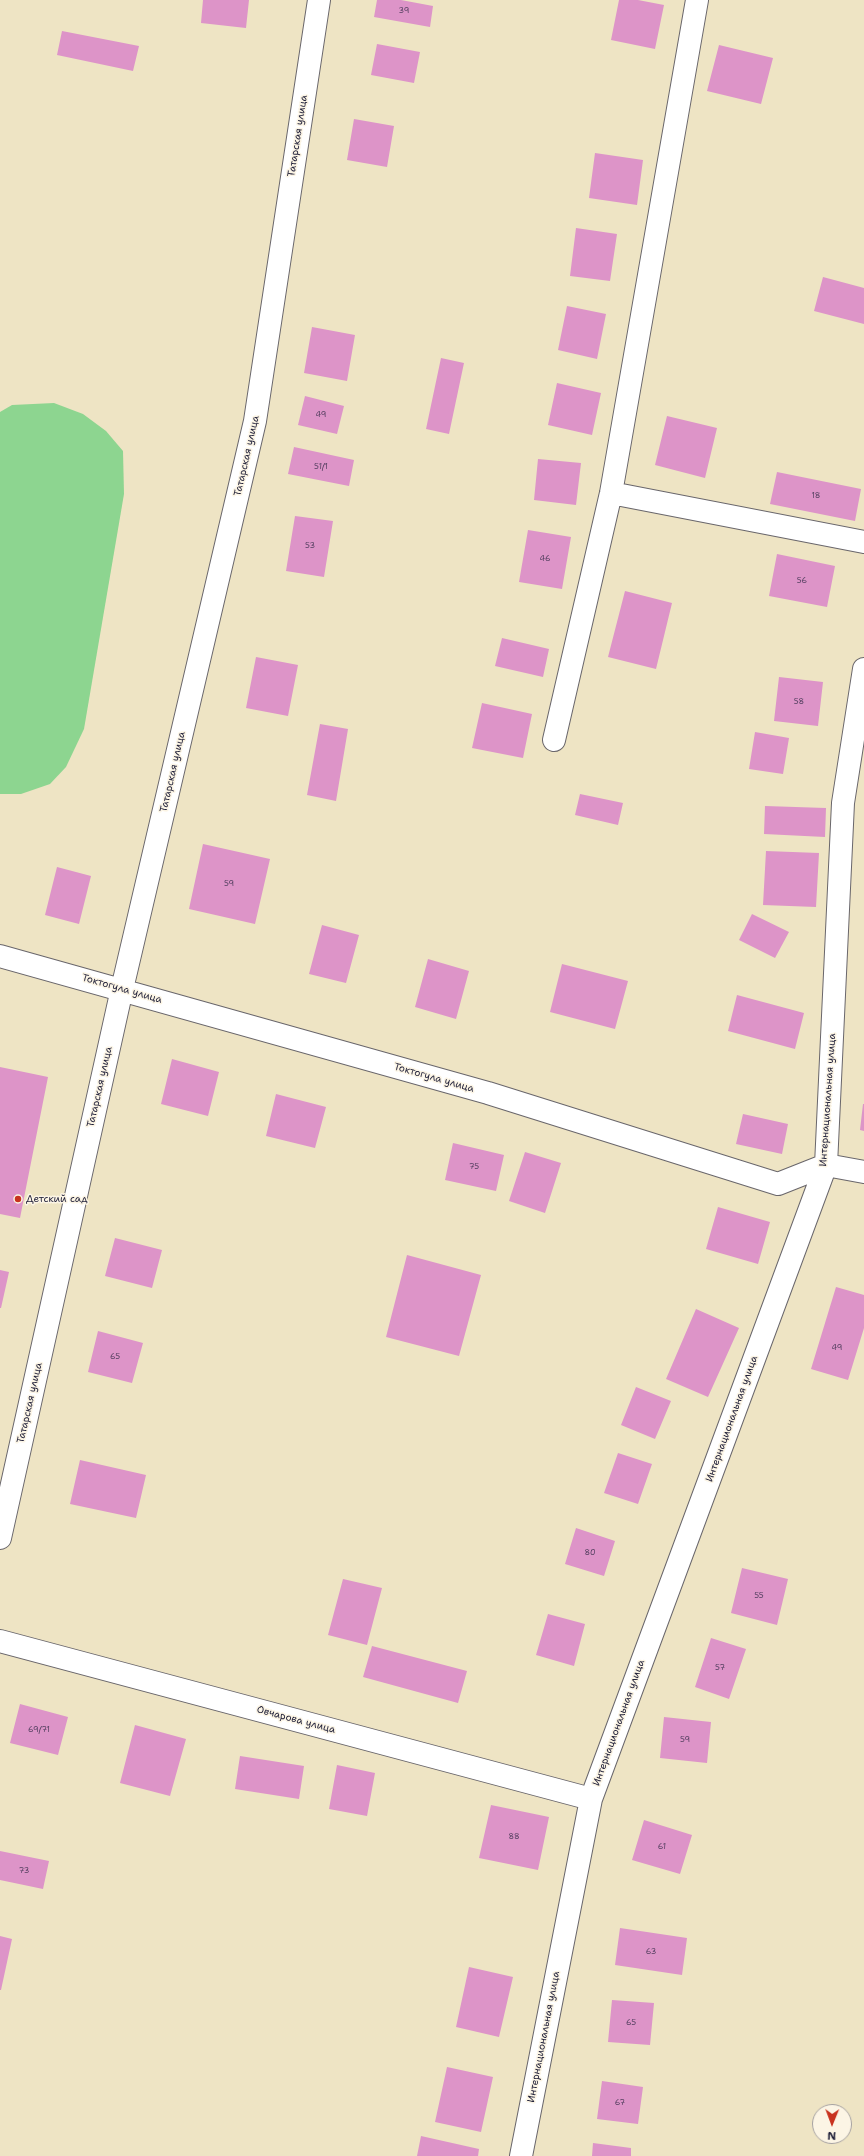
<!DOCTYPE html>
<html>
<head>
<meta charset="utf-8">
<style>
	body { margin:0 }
	#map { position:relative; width:864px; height:2156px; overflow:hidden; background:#eee4c4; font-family:"Shantell Sans",sans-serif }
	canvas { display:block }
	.north { position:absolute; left:812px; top:2104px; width:40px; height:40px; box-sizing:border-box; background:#fcf5e5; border:1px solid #a5a1a1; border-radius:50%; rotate:181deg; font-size:11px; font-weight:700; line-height:16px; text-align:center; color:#22223b }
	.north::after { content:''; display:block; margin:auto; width:14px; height:18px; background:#c8321e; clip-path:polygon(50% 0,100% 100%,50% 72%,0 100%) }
</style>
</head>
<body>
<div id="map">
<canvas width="864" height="2156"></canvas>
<div class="north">N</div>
</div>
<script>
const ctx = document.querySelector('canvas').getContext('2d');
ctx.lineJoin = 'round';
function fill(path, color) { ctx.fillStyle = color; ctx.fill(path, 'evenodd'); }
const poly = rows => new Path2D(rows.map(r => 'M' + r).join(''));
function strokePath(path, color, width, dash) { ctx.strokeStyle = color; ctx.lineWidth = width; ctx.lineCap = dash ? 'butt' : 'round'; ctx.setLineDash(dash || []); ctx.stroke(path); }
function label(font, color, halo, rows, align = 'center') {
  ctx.font = font + ' "Shantell Sans",sans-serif'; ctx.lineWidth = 3; ctx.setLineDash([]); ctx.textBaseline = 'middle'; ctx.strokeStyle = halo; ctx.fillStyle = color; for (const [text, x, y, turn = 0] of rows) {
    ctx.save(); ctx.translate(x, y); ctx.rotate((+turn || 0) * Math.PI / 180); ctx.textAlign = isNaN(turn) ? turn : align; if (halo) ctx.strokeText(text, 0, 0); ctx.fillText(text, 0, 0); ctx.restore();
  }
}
fill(poly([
	[54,403,83,414,106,431,123,451,124,494,84,729,66,767,50,784,21,794,0,794,0,412,12,405]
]), '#8dd590');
fill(poly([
	[203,0,249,0,246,28,201,23],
	[377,0,401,0,433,6,430,27,374,17],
	[619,0,638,0,664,5,655,49,611,40],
	[62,31,139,46,133,71,57,55],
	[377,44,420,52,414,83,371,75],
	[719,45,773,58,761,104,707,91],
	[354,119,394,126,387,167,347,160],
	[595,153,643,160,637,205,589,198],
	[576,228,617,234,610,281,570,276],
	[823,277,864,288,864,324,814,311],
	[567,306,606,314,597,359,558,350],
	[312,327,355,335,347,381,304,373],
	[441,358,464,363,449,434,426,429],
	[557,383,601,393,592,435,548,425],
	[305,396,344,406,337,434,298,425],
	[667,416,717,428,705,478,655,465],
	[294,447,354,460,349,486,288,474],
	[538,459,581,463,576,505,534,500],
	[777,472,861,489,855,521,770,504],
	[295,516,333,521,324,577,286,571],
	[528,530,571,537,562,589,519,582],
	[777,554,835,566,827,607,769,596],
	[625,591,672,603,656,669,608,657],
	[502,638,549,649,543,677,495,666],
	[256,657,298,665,288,716,246,708],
	[779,677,823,682,818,726,774,721],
	[482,703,532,714,523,758,472,748],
	[320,724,348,729,336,801,307,795],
	[755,732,789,738,783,774,749,769],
	[580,794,623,803,618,825,575,815],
	[765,806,826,808,825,837,764,834],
	[203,844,270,859,255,924,189,909],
	[766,851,819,853,816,907,763,905],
	[57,867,91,876,79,924,45,915],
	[752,914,789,932,775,958,739,940],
	[322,925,359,935,346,983,309,974],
	[428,959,469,971,456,1019,415,1007],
	[562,964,628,981,615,1029,550,1012],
	[737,995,804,1013,795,1049,728,1031],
	[172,1059,219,1072,208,1116,161,1104],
	[0,1067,48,1077,20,1218,0,1214],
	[276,1094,326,1107,315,1148,266,1136],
	[863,1104,864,1104,864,1131,860,1130],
	[743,1114,788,1124,782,1154,736,1144],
	[453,1143,504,1155,496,1191,445,1180],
	[525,1152,561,1163,545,1213,509,1201],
	[718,1207,770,1222,758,1264,706,1249],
	[115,1238,162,1250,152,1288,105,1276],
	[407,1255,481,1275,459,1356,386,1337],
	[0,1270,9,1272,1,1308,0,1308],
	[836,1287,864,1295,864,1328,848,1380,811,1369],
	[696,1309,739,1328,708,1397,666,1379],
	[98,1331,143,1343,132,1383,88,1372],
	[636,1387,671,1401,655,1439,621,1425],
	[618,1453,652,1464,638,1504,604,1493],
	[80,1460,146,1475,136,1518,70,1504],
	[576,1528,615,1541,604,1576,565,1564],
	[742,1568,788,1579,777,1625,731,1613],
	[343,1579,382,1588,367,1645,328,1635],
	[548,1614,585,1624,574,1666,536,1655],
	[711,1638,746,1649,729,1699,695,1687],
	[372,1646,467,1671,458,1703,363,1677],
	[20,1704,68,1717,58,1755,10,1743],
	[664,1717,711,1722,707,1763,660,1758],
	[135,1725,186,1739,170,1796,120,1783],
	[240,1756,304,1766,299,1799,235,1789],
	[337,1765,375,1773,367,1816,329,1809],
	[491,1805,549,1817,538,1870,479,1858],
	[644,1820,692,1835,680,1874,632,1860],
	[0,1851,49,1861,43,1889,0,1880],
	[620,1928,687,1938,682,1975,615,1965],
	[0,1936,12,1939,1,1990,0,1990],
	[469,1967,513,1977,499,2037,456,2027],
	[612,2000,654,2003,650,2045,608,2042],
	[447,2067,493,2077,481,2132,435,2122],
	[602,2081,643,2087,638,2124,597,2119],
	[421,2136,479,2149,478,2156,417,2156],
	[593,2143,631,2148,631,2156,592,2156]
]), '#dd94c8');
const minor = poly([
	[611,493,864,542],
	[554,740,611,493,697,0],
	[0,956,488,1093,778,1184,826,1165,864,1172],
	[0,1538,122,989,255,421,319,0],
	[0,1641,591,1799],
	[521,2156,591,1799,826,1165,843,803,864,669]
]);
strokePath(minor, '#69666b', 24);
strokePath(minor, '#fff', 22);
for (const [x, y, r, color] of [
	[18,1199,4,"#c8321e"]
]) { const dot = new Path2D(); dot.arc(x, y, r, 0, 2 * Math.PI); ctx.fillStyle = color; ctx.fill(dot); strokePath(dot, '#fcf5e5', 1.5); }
label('8px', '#513e5e', null, [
	["39",404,11],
	["49",321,415],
	["51/1",321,467],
	["18",816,496],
	["53",310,546],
	["46",545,559],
	["56",802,581],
	["58",799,702],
	["59",229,884],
	["75",474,1167],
	["49",837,1348],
	["65",115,1357],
	["80",590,1553],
	["55",759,1596],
	["57",720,1668],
	["69/71",39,1730],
	["59",685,1740],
	["88",514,1837],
	["61",662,1847],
	["73",24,1871],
	["63",651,1952],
	["65",631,2023],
	["67",620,2103]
]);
label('10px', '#22223b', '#fcf5e5', [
	["Татарская улица",298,136,-81],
	["Татарская улица",247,456,-77],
	["Татарская улица",173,772,-77],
	["Токтогула улица",122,989,16],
	["Токтогула улица",434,1078,16],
	["Татарская улица",100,1087,-77],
	["Интернациональная улица",828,1100,-86],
	["Татарская улица",30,1403,-77],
	["Интернациональная улица",732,1419,-70],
	["Овчарова улица",296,1720,15],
	["Интернациональная улица",619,1723,-70],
	["Интернациональная улица",544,2037,-79]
]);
label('10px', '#22223b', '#fcf5e5', [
	["Детский сад",26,1199]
], 'left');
</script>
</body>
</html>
